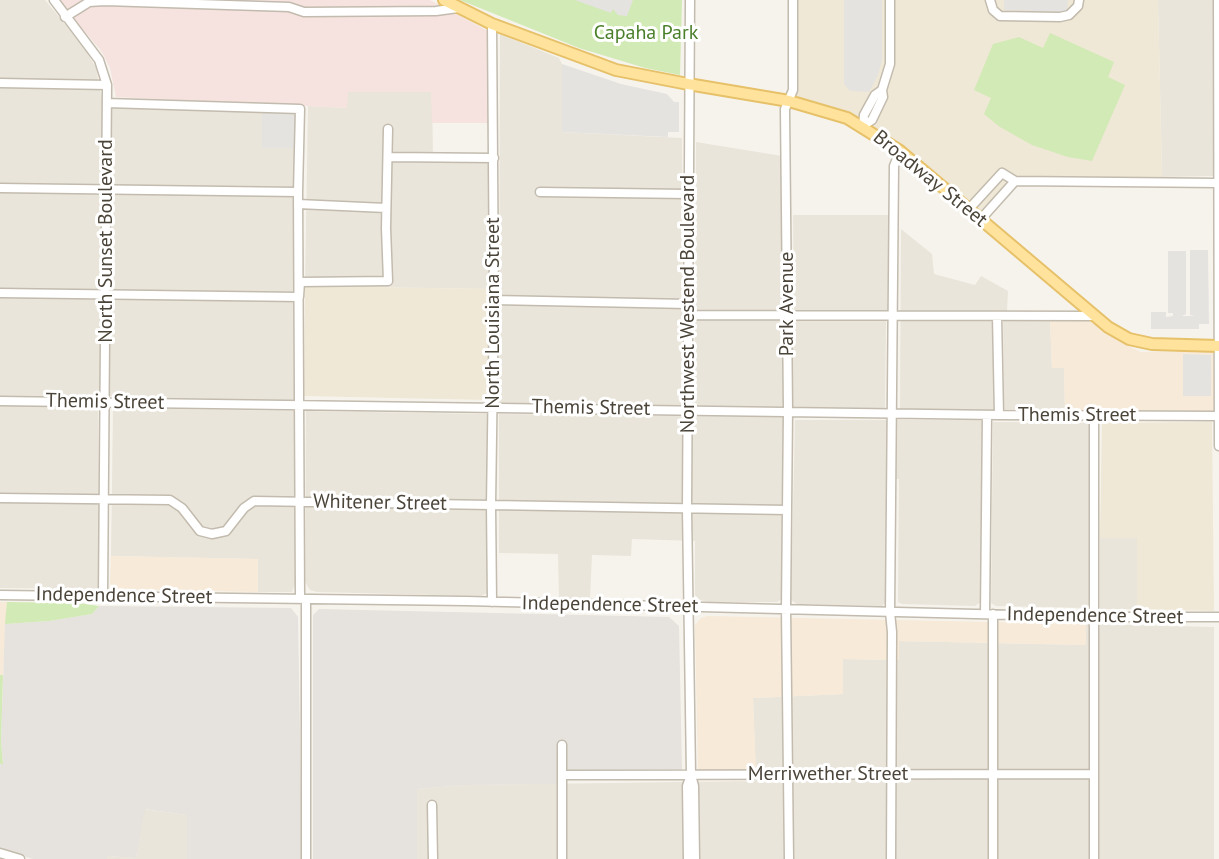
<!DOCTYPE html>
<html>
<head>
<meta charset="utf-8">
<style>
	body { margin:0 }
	canvas { display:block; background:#f6f3ec }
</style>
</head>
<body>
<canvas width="1219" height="859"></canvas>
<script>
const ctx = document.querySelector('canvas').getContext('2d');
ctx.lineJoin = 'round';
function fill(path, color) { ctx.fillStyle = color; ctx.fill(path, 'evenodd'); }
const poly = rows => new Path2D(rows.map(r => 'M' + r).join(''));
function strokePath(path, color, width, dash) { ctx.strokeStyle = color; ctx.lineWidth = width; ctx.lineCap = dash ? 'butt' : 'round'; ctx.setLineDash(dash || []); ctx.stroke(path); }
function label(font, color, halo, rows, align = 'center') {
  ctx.font = font + ' "PT Sans",sans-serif'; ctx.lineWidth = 6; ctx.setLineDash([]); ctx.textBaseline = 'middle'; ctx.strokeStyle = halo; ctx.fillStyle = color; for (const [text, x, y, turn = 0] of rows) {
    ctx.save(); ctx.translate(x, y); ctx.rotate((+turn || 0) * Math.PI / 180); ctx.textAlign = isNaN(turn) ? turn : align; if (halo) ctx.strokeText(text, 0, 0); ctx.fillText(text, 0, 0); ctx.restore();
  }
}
fill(poly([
	[0,0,45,0,84,47,96,68,103,106,263,111,262,148,298,148,296,401,98,396,99,589,0,588],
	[1158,0,1213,0,1214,176,1162,177],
	[500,34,559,58,562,64,562,132,682,138,683,405,499,405],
	[347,91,432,92,433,159,490,160,488,289,305,286,308,106,347,108],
	[696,142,782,156,783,313,695,312],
	[793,215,888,215,888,310,794,310],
	[901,229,932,254,934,274,975,285,981,276,1008,291,1007,311,992,312,995,410,900,410],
	[695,319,886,321,885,408,694,407],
	[1003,320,1050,320,1052,367,1064,368,1065,410,1004,409],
	[113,408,298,411,295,584,292,592,258,592,258,559,111,556],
	[306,411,487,414,488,583,487,593,481,596,317,592,310,590,305,582],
	[499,414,783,417,782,599,777,602,709,602,700,600,695,595,695,541,632,539,631,556,592,555,590,599,559,599,558,554,499,553],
	[795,420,982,420,981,602,975,606,902,604,898,602,899,479,886,479,886,602,882,606,797,604,791,600],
	[993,422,1089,423,1089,605,1085,608,996,606,991,603],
	[1100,538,1138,538,1137,609,1100,609],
	[1086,624,1214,627,1214,859,417,859,417,789,465,785,756,781,753,698,843,694,843,659,898,660,899,641,1086,645],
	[144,809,187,815,187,859,107,859,108,856,136,858]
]), '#eae5da');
fill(poly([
	[1050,320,1088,320,1126,345,1141,352,1213,351,1215,411,1065,410,1064,368,1052,368],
	[111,556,258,559,258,592,115,589,110,583],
	[0,602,7,602,3,675,0,675],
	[707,616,1086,624,1086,645,899,641,899,660,843,659,843,694,753,698,756,770,698,771,695,625,701,618]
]), '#f7ead8');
fill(poly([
	[99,606,291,608,298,617,302,859,187,859,187,815,145,809,136,858,108,856,107,859,33,859,0,849,0,763,3,764,1,741,5,624,49,621,92,614],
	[319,609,669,617,679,626,682,770,558,773,558,784,465,785,417,789,417,859,313,859,313,615]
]), '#e6e2dd');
fill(poly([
	[793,0,1158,0,1162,177,1144,177,1139,182,1015,181,981,219,863,126,789,101],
	[305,286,488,289,488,400,304,396],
	[1212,422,1214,611,1137,609,1137,538,1100,538,1102,423]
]), '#efe8d6');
fill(poly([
	[58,0,430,0,488,31,491,123,432,123,431,92,348,92,347,108,116,97,110,68,102,52]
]), '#f6e3e0');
fill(poly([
	[460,0,682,0,680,75,645,68,579,48],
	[1050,33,1114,62,1108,77,1125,85,1092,161,1068,157,1032,145,1000,127,984,114,991,98,974,90,993,44,1019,37,1043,48],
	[7,602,80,603,99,606,92,614,49,621,5,624],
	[0,675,3,675,1,741,3,765,0,763]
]), '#d2eab5');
fill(poly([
	[575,0,633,0,627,16,618,15,613,9,611,13],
	[844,0,882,0,882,60,878,75,869,92,850,91,844,84],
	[1004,0,1068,0,1067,12,1004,10],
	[562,64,621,84,667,94,674,102,679,102,679,132,668,132,668,137,562,132],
	[262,112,296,113,296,148,262,148],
	[1190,250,1208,250,1209,324,1199,324,1199,329,1151,329,1151,312,1166,312,1166,317,1173,316,1173,313,1168,313,1168,251,1186,251,1186,314,1182,316,1195,316,1190,315],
	[1183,354,1211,355,1211,396,1183,396]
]), '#e5e3e0');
const minor = poly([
	[54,0,99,60,107,85,103,596],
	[690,0,687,509,691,775,694,786,695,859],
	[990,0,993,10,1000,16,1060,17,1069,15,1078,6,1079,0],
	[1218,0,1219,446],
	[65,17,89,2,105,1,289,7,304,12,436,11,458,8],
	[492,24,494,300,491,505,492,602],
	[0,83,107,85],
	[107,103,300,109,298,192,300,599],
	[863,126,872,120,883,97,882,90,890,64,890,0],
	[863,126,864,115,875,95,882,90],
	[388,157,494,158],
	[0,188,298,192],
	[540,192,688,194],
	[298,204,386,208],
	[969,209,1002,173,1015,181,1218,183],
	[981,219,1015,181],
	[0,293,299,297,300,282,388,281,386,228,388,129],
	[494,300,688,304],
	[687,315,1093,316],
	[997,316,999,415],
	[0,401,999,415,1218,416],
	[1094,416,1094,859],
	[0,498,170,500,182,508,200,531,212,534,226,531,244,508,254,501,787,510],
	[0,595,466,601,1093,617,1219,617],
	[306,599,306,859],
	[985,614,987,415],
	[993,614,993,859],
	[562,745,562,859],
	[562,775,1094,774],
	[432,805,433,859],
	[0,853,20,859],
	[688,859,687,786,691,775],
	[789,859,786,609,788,410,785,109,793,90,793,0],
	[891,859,892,632,890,612,894,166,900,151]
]);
const major = poly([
	[444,0,492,24,616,70,688,84,789,101,847,118,900,151,1108,327,1129,339,1152,344,1219,346]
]);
strokePath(minor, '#c2bbae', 11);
strokePath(major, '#e6c16a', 14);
strokePath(minor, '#fff', 8);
strokePath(major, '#ffe39c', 10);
label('20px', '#4a7f2a', '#fff', [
	["Capaha Park",646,33]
]);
label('20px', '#4b4439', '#fff', [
	["Broadway Street",930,179,39],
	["North Sunset Boulevard",106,241,-90],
	["Northwest Westend Boulevard",688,304,-90],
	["Park Avenue",787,304,-90],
	["North Louisiana Street",493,313,-90],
	["Themis Street",105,402,1],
	["Themis Street",591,408,1],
	["Themis Street",1077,415],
	["Whitener Street",380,503,1],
	["Independence Street",124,596,1],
	["Independence Street",610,605,1],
	["Independence Street",1095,616,1],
	["Merriwether Street",828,774]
]);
</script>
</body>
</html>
